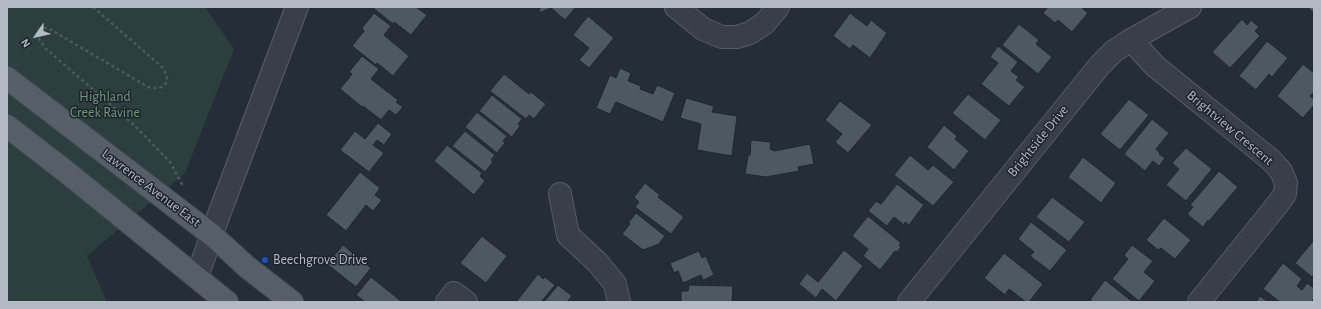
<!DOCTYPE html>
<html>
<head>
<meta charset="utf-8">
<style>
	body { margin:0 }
	#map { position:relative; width:1321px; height:309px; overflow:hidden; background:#252e38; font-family:"Alegreya Sans",sans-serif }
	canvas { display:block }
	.frame { position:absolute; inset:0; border:8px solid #b3bac4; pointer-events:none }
	.north { position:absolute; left:16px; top:16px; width:40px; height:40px; -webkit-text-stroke:3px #1d242d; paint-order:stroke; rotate:236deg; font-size:11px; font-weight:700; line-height:16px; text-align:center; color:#b3bac4 }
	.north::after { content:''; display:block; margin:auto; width:14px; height:18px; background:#b3bac4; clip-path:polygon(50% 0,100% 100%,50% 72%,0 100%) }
</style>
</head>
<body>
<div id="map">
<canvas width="1321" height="309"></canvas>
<div class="frame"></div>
<div class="north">N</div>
</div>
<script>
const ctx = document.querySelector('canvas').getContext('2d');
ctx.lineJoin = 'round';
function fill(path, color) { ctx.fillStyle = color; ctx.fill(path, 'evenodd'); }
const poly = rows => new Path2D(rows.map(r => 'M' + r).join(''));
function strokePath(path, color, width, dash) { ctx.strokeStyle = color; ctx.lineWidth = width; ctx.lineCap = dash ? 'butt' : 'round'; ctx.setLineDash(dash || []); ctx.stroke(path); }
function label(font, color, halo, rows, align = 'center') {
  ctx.font = font + ' "Alegreya Sans",sans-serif'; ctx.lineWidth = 3; ctx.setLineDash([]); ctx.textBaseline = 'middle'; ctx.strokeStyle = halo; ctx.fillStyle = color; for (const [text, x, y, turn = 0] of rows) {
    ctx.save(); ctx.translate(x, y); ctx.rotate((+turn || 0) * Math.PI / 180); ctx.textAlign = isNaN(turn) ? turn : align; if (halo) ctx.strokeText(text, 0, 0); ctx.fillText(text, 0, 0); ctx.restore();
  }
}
fill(poly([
	[7,7,205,7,234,49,185,173,87,256,107,302,7,302]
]), '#2d3e3e');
const building = poly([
	[372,7,416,7,427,15,411,35,394,22,393,24,372,7],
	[540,7,576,7,565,20,551,8,539,13,540,7],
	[1048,7,1081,7,1088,13,1072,32,1058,20,1055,23,1043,13,1048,7],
	[1310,7,1314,7,1314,13,1309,9,1310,7],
	[374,13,391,26,384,35,409,56,393,76,377,63,376,65,352,46,364,31,362,28,374,13],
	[850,13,867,26,871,20,887,33,870,58,853,45,850,49,833,36,850,13],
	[588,16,614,38,589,68,579,60,589,48,573,35,588,16],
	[1242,19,1247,25,1251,20,1259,27,1255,31,1260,36,1230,68,1212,52,1242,19],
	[1019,24,1039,40,1036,44,1052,57,1038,74,1002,45,1019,24],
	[1267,41,1288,58,1272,77,1269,74,1256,90,1239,76,1267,41],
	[998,46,1018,62,1011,71,1019,77,1016,80,1025,87,1009,106,981,84,998,63,990,57,998,46],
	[362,56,379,69,371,79,398,100,396,102,403,107,396,115,389,110,381,120,363,106,362,107,340,89,352,74,349,72,362,56],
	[1303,64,1314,73,1314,92,1310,96,1314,99,1314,105,1303,118,1277,96,1303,64],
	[620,68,631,73,628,81,641,86,640,89,653,94,657,85,675,93,663,122,616,102,610,114,596,108,610,75,616,78,620,68],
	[504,74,529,94,531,92,546,104,534,119,529,115,526,119,490,91,504,74],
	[968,94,1001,120,985,140,952,113,968,94],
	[492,95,522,119,518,124,520,126,512,137,479,111,492,95],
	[686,98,714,106,712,112,737,116,732,156,697,150,701,124,680,118,686,98],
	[1129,99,1149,115,1120,150,1100,134,1129,99],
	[840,101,872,125,848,153,835,142,842,134,825,120,840,101],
	[477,112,507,136,503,141,505,143,497,153,465,127,477,112],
	[1152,119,1169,133,1156,149,1160,153,1159,154,1165,158,1159,166,1153,161,1145,171,1124,154,1152,119],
	[378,123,392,134,384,145,377,140,373,145,384,153,369,172,340,150,355,131,365,139,378,123],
	[944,125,957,136,955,139,969,151,954,170,927,147,944,125],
	[465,131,495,155,491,160,493,162,485,172,452,146,465,131],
	[751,140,771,142,770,149,774,151,810,144,814,164,798,167,799,171,766,177,745,174,748,155,750,155,751,140],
	[447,145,482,173,480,176,485,181,474,195,434,161,447,145],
	[1186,148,1212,169,1186,201,1166,185,1179,169,1172,163,1186,148],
	[910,155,928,170,933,165,954,182,933,206,894,175,910,155],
	[1083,157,1116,183,1101,203,1068,177,1083,157],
	[1219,171,1238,187,1209,221,1208,220,1203,227,1187,214,1193,207,1190,205,1219,171],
	[360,172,380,188,375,195,382,200,373,211,366,205,346,231,326,215,360,172],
	[645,183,660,195,658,197,684,217,671,234,635,207,639,202,634,197,645,183],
	[897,184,924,205,909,225,905,222,904,225,894,217,887,226,868,211,876,201,881,204,897,184],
	[1052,197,1085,222,1069,242,1036,217,1052,197],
	[636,213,665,236,659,244,643,250,622,234,630,224,628,223,636,213],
	[868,216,901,243,899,245,901,247,897,252,895,251,880,270,863,256,868,249,852,236,868,216],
	[1164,218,1191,240,1175,259,1161,248,1158,250,1146,240,1164,218],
	[1031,222,1067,250,1050,271,1030,256,1034,252,1018,239,1031,222],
	[482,236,507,256,486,283,460,263,482,236],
	[1314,240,1314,274,1312,277,1295,263,1314,240],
	[343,245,371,268,356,287,327,264,343,245],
	[1132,245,1153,261,1144,272,1155,281,1139,301,1112,279,1128,259,1124,255,1132,245],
	[844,250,863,266,836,301,822,289,816,298,799,284,807,273,818,282,844,250],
	[699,251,702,258,706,256,714,275,703,280,701,275,683,283,678,271,674,273,670,263,699,251],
	[1004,253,1043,284,1029,302,1026,302,1009,289,1005,295,984,278,1004,253],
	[1283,263,1302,279,1297,286,1302,290,1307,283,1314,288,1314,297,1312,302,1280,302,1263,289,1283,263],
	[538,274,543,279,545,277,555,285,541,302,516,302,538,274],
	[371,277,402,302,365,302,356,295,371,277],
	[1105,280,1133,302,1093,302,1090,300,1105,280],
	[558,285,572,296,567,302,544,302,558,285],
	[689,285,733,286,732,302,681,302,681,291,688,291,689,285],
	[1260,296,1268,302,1256,302,1260,296]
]);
fill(building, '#4d5863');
strokePath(building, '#1f262f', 1);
const minor = poly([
	[676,7,703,29,722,37,737,37,750,33,765,23,778,7],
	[1131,40,1155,66,1271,160,1281,171,1286,183,1285,194,1277,205,1199,302],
	[560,194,568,235,598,263,615,284,619,302],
	[197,277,218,217,297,7],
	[447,302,454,293,466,302],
	[909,302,1100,65,1114,51,1131,40,1190,7]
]);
const major = poly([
	[7,78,212,235,247,267,292,302],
	[7,126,69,174,227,302]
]);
strokePath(minor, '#565d66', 24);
strokePath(major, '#444b54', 24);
strokePath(poly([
	[93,7,162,67,165,72,167,77,166,83,162,87,154,88,148,87,48,28,44,28,40,29,37,31,37,36,45,48,135,126,170,162,183,186]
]), '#4b5b5c', 2.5, [3, 3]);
strokePath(minor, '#383f48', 22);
strokePath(major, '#565e68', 22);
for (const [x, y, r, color] of [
	[265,260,4,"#1a4fb4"]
]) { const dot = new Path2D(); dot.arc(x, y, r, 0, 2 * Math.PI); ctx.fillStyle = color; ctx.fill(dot); strokePath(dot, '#1d242d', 1.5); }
label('14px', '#74977c', '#1d242d', [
	["Highland",105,97],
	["Creek Ravine",105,113]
]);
label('14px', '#b3bac4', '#1d242d', [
	["Brightview Crescent",1230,128,40],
	["Brightside Drive",1038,141,-51],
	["Lawrence Avenue East",151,188,37]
]);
label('14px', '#b3bac4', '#1d242d', [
	["Beechgrove Drive",273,260]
], 'left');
</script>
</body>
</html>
